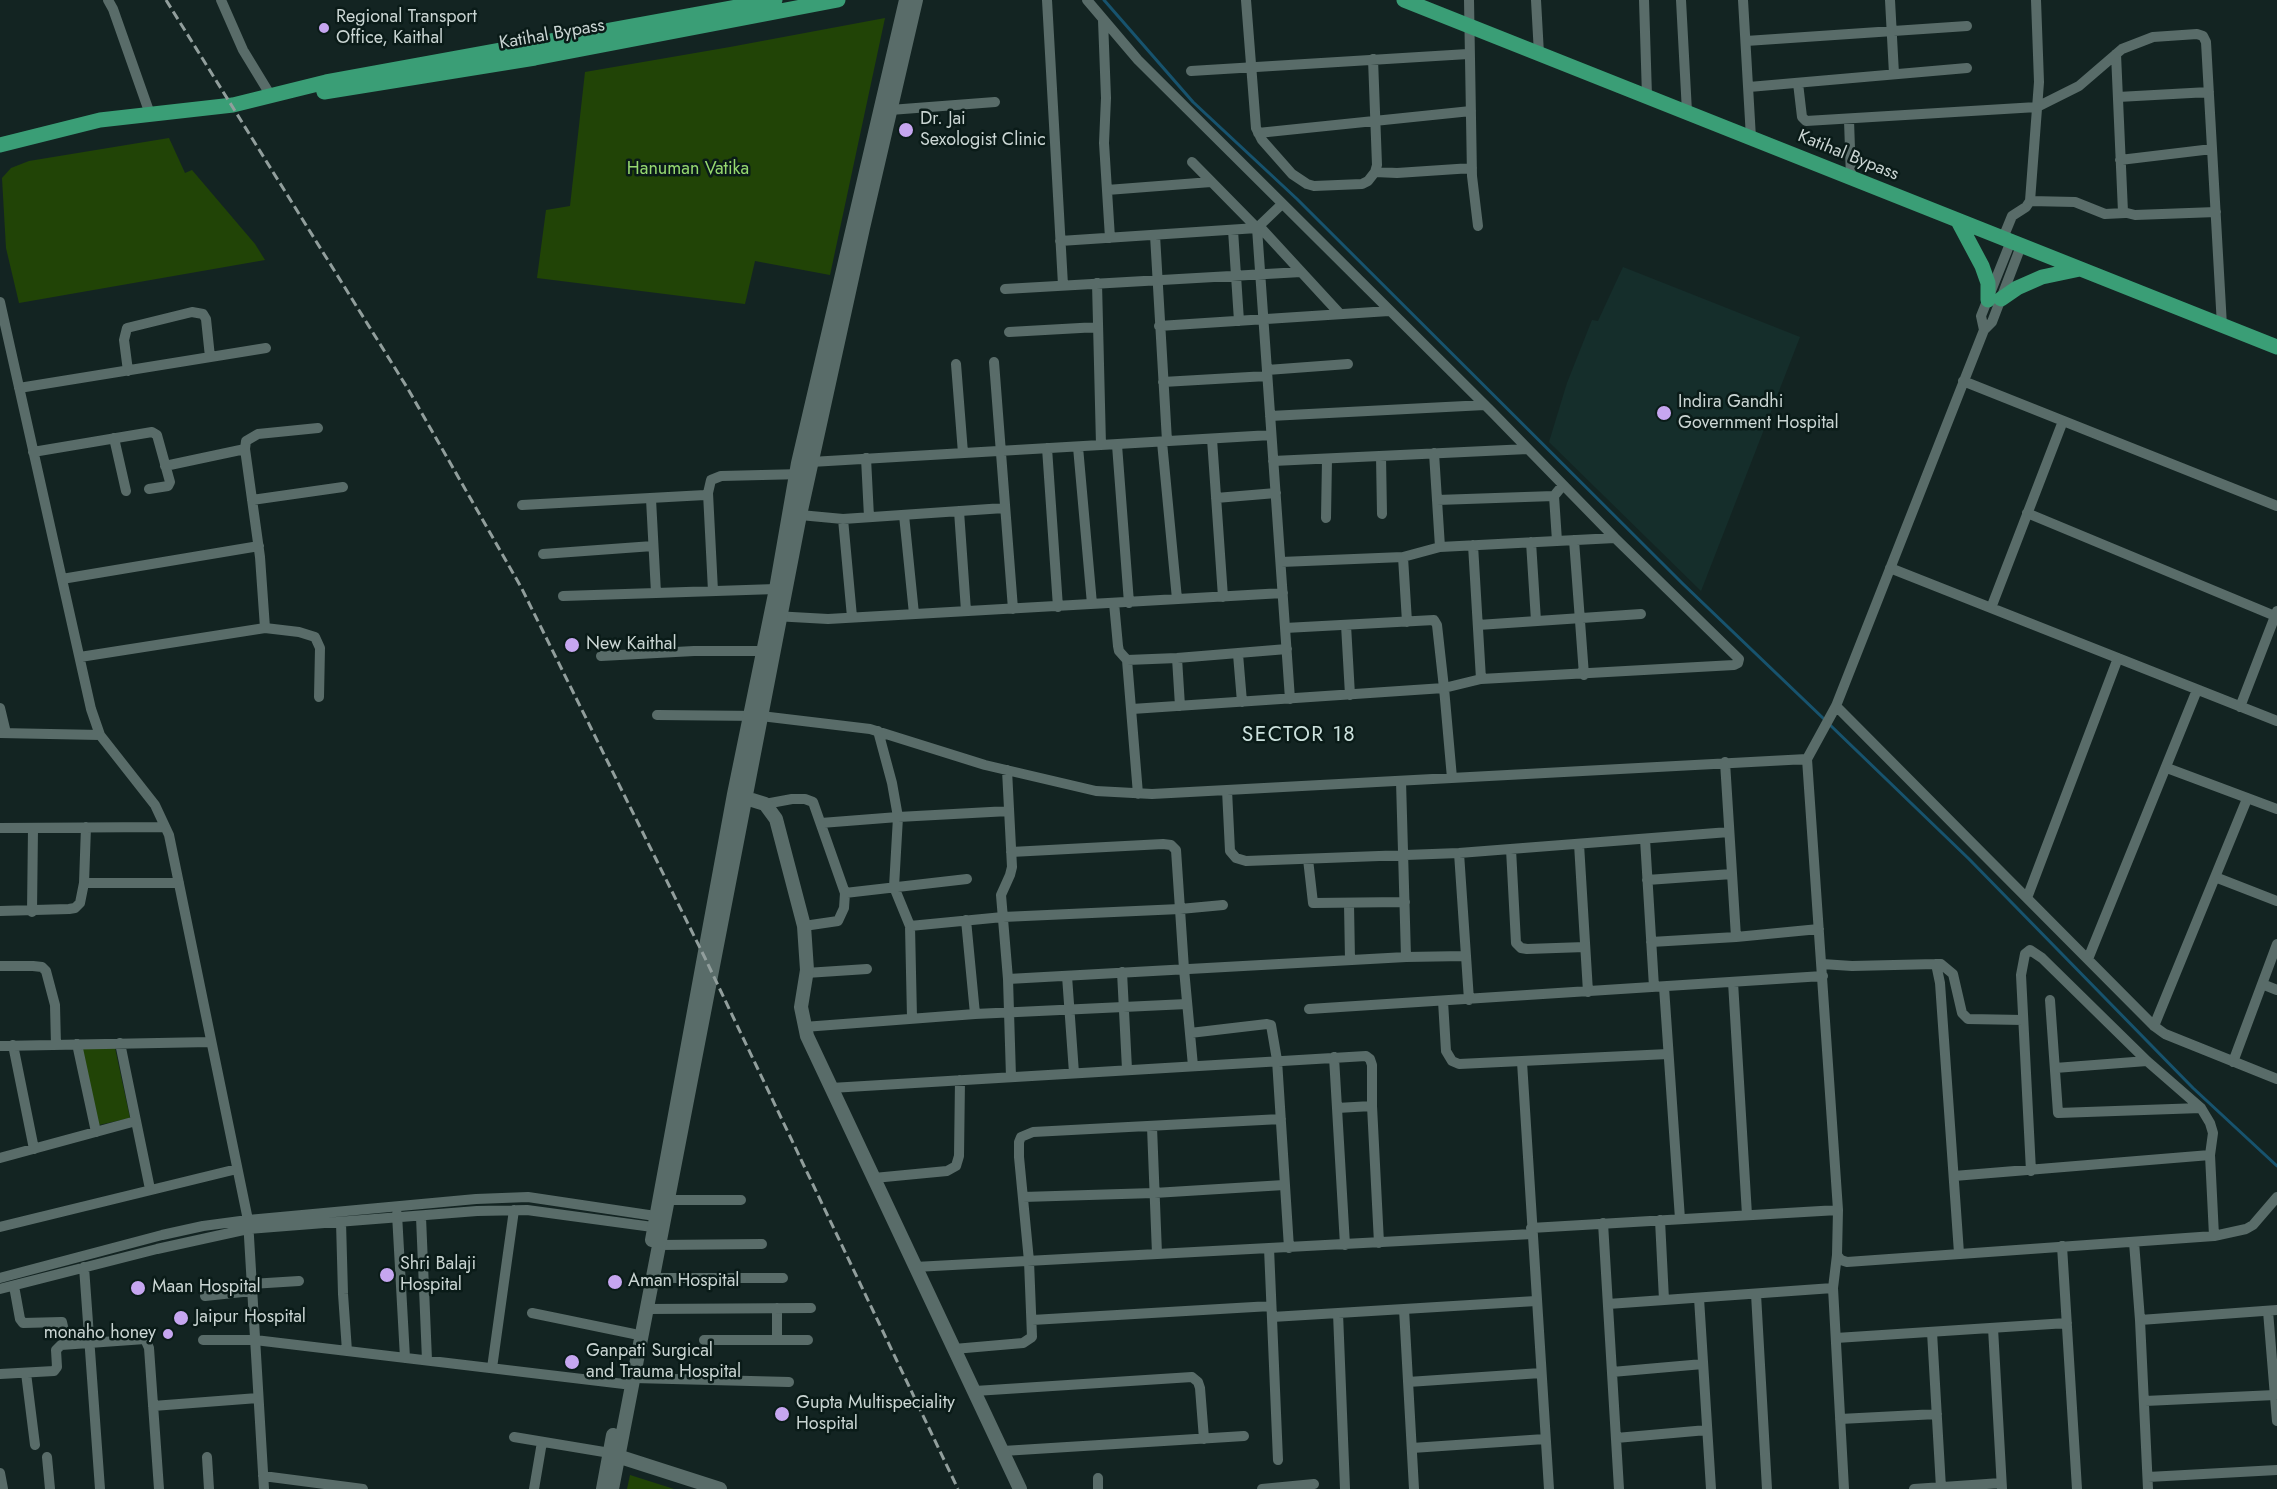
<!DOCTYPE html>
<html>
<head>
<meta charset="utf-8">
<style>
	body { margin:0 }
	canvas { display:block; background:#132422 }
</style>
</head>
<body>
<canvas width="2277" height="1489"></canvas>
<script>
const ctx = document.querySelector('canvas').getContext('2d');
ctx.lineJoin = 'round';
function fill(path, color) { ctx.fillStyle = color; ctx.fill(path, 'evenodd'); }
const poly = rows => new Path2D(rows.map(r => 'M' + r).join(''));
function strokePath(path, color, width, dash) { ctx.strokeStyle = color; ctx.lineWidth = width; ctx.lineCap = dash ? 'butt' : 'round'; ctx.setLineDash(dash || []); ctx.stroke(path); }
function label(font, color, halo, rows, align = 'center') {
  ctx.font = font + ' Jost,sans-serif'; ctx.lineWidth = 5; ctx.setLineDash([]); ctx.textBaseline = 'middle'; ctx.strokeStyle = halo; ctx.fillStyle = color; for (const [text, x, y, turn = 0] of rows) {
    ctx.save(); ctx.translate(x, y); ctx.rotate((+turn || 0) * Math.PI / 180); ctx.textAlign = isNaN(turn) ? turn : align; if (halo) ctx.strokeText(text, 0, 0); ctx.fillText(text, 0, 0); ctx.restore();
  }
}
fill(poly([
	[1623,267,1800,337,1701,591,1549,442,1567,383,1592,320,1598,321]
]), '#152e2b');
fill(poly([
	[885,18,830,275,755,261,745,304,537,278,546,210,570,206,585,72,730,47],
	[169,138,185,173,192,170,255,244,265,260,19,303,6,248,2,178,11,168,29,161],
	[115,1048,130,1118,99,1125,82,1049],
	[630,1475,674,1489,627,1489]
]), '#214406');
strokePath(poly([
	[1104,0,1193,102,1297,199,1683,584,1824,719],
	[1829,724,1969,859,2193,1088,2277,1166]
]), '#17536e', 3);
strokePath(poly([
	[108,0,113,9,150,114],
	[221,0,243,50,271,96],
	[1047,0,1063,285],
	[1087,0,1138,60,1491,411,1615,538,1739,659,1738,663,1734,665,1481,679,1444,688,1132,709],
	[1246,0,1256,128,1262,140,1292,174,1307,184,1314,186,1362,184,1368,181,1375,172,1377,165,1373,59],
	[1469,0,1472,176,1478,226],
	[1536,0,1539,54],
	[1644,0,1647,96],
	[1681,0,1687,112],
	[1743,0,1751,138],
	[1890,0,1894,74],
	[1103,20,1106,98,1104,143,1110,238],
	[1746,41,1967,26],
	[2116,54,2123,212,2135,215,2216,212],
	[1191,71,1468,54],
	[1798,83,1802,117,1806,121,2037,107,2079,86,2122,49,2153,37,2197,34,2203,36,2206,42,2222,326],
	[1749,87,1967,68],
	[2118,97,2209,92],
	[890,110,995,102],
	[1849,120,1851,178],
	[1258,133,1471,111],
	[2120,160,2212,149],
	[1192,162,1257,228],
	[1375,172,1397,173,1472,168],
	[1107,190,1211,182],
	[2030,201,2075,202,2105,214,2125,213],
	[1282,204,1257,228,1290,699],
	[1259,226,1340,314],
	[1233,230,1239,321],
	[1155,235,1167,441],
	[2003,238,2012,216,2026,207,2030,201,2039,82,2036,0],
	[1060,241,1257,228],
	[2021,246,1992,322,1984,330,1836,706,1807,759,1838,1210,1837,1255,1841,1260,1847,1262,2214,1236,2246,1229,2253,1225,2277,1197],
	[1097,283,1101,445],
	[1005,289,1301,272],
	[0,302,91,709,100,735,155,805,169,835,248,1220,264,1489],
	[1159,326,1389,311],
	[1984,330,1981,316,2011,241],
	[1009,332,1098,327],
	[994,362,1013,609],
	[956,364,963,453],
	[1267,370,1348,364],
	[128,371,124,340,127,328,192,312,203,314,206,319,210,357],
	[1963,381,2277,506],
	[1163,382,1267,376],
	[19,388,266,348],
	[1270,416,1485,405],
	[114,438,126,491],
	[1212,439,1223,597],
	[1162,442,1177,599],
	[1117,445,1129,603],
	[1078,447,1092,604],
	[1047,448,1058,607],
	[33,452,152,432,157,435,170,482,168,486,149,489],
	[1434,453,1440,547],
	[1381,456,1382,514],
	[866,458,869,517],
	[1273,461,1528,449],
	[811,462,1271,435],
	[165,466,245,449],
	[708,493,713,591],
	[1554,496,1557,541],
	[1216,498,1276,493],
	[651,499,656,593,776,589],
	[252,500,343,487],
	[1437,500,1554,496,1563,485],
	[522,505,705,495,708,493,711,480,721,476,803,474],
	[959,511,966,611],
	[2027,513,2275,616],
	[800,515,843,519,1004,508],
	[904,515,914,614],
	[1326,518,1327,459],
	[843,519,852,617],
	[1574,540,1584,675],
	[1531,542,1536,621],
	[1473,545,1481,679],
	[543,554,653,546],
	[1403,557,1440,547,1615,538],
	[1281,562,1403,557,1407,622],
	[1890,568,2277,721],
	[62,579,259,546],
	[563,596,656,593],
	[1114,603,1118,646,1119,651,1127,660,1138,794],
	[1991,608,2063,421],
	[774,616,828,619,1283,593],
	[1346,625,1350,695],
	[1478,625,1641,614],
	[265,628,260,557,245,449,246,441,258,434,318,428],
	[1285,628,1434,620,1437,625,1444,688,1452,778],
	[1238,654,1242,702],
	[601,656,694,651,762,651],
	[80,657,265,628,299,632,315,637,320,648,319,697],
	[1177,658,1180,706],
	[1127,660,1177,658,1287,649],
	[1836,706,2154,1026,2165,1034,2277,1079],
	[2240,707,2277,611],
	[0,708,6,733],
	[657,715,761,716,870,729,985,765,1096,791,1152,794,1807,759],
	[0,733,100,735],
	[2167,768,2277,809],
	[1007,770,1012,867,1010,875,1001,895,1008,979,1011,1077],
	[1401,781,1406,957],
	[1227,790,1230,851,1236,858,1246,861,1459,853,1729,832],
	[765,804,792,799,805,799,813,802,845,893,844,908,838,921,804,926],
	[821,823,898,817,892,783,878,731],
	[0,828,165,827],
	[1645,839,1654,987],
	[1579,844,1588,992],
	[1511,849,1516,943,1521,948,1527,949,1585,947],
	[1011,852,1163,844,1171,845,1176,850,1184,969,1193,1066],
	[1459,853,1469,1000],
	[1308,859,1313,903,1405,902],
	[2215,877,2277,901],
	[1647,880,1732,874],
	[84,883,179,883],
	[845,893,967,879],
	[2027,898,2118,658],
	[1349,904,1350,960],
	[0,911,69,909,75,908,80,903,84,883,86,827],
	[32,912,33,828],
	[966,920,975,1014],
	[910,926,1003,917,1180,909,1223,905],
	[1736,937,1819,929],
	[1651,942,1736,937,1725,762],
	[2088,959,2197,690],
	[1822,964,1852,966,1936,964],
	[0,966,33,966,42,967,46,971,55,1005,56,1045],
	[1122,972,1127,1069],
	[806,973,867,969],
	[1067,976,1074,1073],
	[1008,979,1406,957,1465,956],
	[1733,982,1747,1215],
	[2262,984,2277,990],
	[1664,987,1680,1219],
	[2050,1000,2058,1113,2201,1108],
	[1443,1001,1446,1051,1452,1061,1459,1064,1668,1054],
	[1309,1009,1823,976],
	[912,1018,910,926,894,887,898,817,1009,811],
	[2154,1026,2247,799],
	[804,1027,975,1014,1187,1004],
	[1190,1033,1267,1024,1271,1025,1277,1060,1289,1248],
	[120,1043,150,1189],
	[77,1044,96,1132],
	[13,1045,34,1149],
	[0,1046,211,1042],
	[1334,1057,1345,1245],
	[1522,1062,1549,1489],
	[2233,1062,2277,944],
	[2055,1068,2147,1061],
	[831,1088,1366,1056,1370,1059,1372,1065,1372,1106,1379,1243],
	[1337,1108,1372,1106],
	[1152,1127,1157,1254],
	[0,1158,136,1121],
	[2031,1171,2021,975,2025,954,2030,950,2042,958,2147,1061,2201,1108,2210,1123,2213,1133,2210,1155],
	[1954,1176,2210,1155,2214,1236],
	[874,1178,947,1171,956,1166,959,1156,960,1080],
	[1023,1197,1154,1193,1284,1185],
	[669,1200,741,1200],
	[397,1214,405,1358],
	[421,1217,427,1360],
	[1660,1220,1664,1300],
	[341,1222,343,1294,347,1351],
	[1603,1223,1619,1489],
	[0,1227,237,1169],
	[1531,1228,1838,1210],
	[2134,1242,2140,1320,2148,1489],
	[659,1245,762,1244],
	[2062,1246,2077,1489],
	[1959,1253,1940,983,1936,964,1941,964,1953,974,1962,1013,1968,1019,2023,1020],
	[1837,1255,1833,1288,1844,1489],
	[84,1267,100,1489],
	[915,1267,1269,1248],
	[0,1278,162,1235,203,1226,248,1220,476,1199,528,1197,662,1217],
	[654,1278,783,1278],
	[251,1284,299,1281],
	[14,1286,20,1319,23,1323,62,1322,67,1344],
	[0,1289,157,1249,248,1229,477,1211,527,1210,660,1228],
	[1756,1294,1767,1489],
	[205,1296,252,1291],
	[1699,1298,1711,1489],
	[1608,1304,1833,1288],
	[777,1308,777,1340],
	[648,1309,811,1308],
	[1404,1309,1414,1489],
	[2268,1311,2277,1421],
	[532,1313,634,1334],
	[1338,1313,1345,1489],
	[1272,1317,1536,1301],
	[1032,1320,1271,1306],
	[2140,1320,2277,1310],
	[1993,1328,2002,1489],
	[1932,1332,1941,1488],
	[1836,1338,2067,1323],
	[203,1340,255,1340,624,1384],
	[704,1340,808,1340],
	[954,1349,1023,1343,1032,1337,1029,1261,1019,1157,1019,1142,1021,1137,1033,1132,1281,1119],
	[492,1368,514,1210],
	[1612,1372,1703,1364],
	[26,1373,35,1445],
	[0,1374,54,1371,57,1367,56,1350,61,1345,145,1339,149,1348,159,1489],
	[634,1378,789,1382],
	[1408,1382,1541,1373],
	[975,1391,1192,1377,1198,1382,1200,1388,1204,1439],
	[2145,1401,2275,1395],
	[153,1406,258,1398],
	[1840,1419,1937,1414],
	[514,1437,610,1453],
	[1616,1438,1707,1430],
	[1412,1448,1545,1439],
	[1003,1451,1244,1436],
	[47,1457,50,1489],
	[207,1457,209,1489],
	[1278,1460,1269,1248,1532,1234],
	[0,1473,3,1489],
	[263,1476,363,1489],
	[2148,1477,2277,1470],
	[1098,1478,1098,1489],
	[534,1489,542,1442],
	[1262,1489,1314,1484],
	[1914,1489,2001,1483]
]), '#596c69', 10);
strokePath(poly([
	[736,795,765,804,776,819,804,926,807,970,801,1007,807,1036,1020,1489],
	[652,1240,734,794,776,589,798,463,906,0],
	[611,1454,720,1489],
	[603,1489,613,1435],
	[612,1489,800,515,863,228,916,0]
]), '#596c69', 14);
strokePath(poly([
	[1404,0,2277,347],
	[324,92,535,58,838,0],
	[0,145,100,120,233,105,326,82,775,0],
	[1958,221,1982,266,1988,283,1988,300],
	[2001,299,2017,288,2042,277,2080,269]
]), '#3a9e76', 15);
strokePath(poly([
	[166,0,408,389,521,587,705,958,958,1489]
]), '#919e9c', 3, [9, 4.5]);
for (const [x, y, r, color] of [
	[324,28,6,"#c6a6f0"],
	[906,130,8,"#c6a6f0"],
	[1664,413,8,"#c6a6f0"],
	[572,645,8,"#c6a6f0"],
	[387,1275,8,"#c6a6f0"],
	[615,1282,8,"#c6a6f0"],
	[138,1288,8,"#c6a6f0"],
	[181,1318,8,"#c6a6f0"],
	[168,1334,6,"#c6a6f0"],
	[572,1362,8,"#c6a6f0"],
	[782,1414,8,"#c6a6f0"]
]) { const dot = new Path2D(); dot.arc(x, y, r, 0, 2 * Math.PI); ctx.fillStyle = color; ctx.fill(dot); strokePath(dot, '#0a1b18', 2); }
label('18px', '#cad5d3', '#0a1b18', [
	["Regional Transport",336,18],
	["Office, Kaithal",336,39],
	["Dr. Jai",920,120],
	["Sexologist Clinic",920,141],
	["Indira Gandhi",1678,403],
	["Government Hospital",1678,424],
	["New Kaithal",586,645],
	["Shri Balaji",400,1265],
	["Hospital",400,1286],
	["Aman Hospital",628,1282],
	["Maan Hospital",152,1288],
	["Jaipur Hospital",195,1318],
	["monaho honey",156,1334,"right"],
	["Ganpati Surgical",586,1352],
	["and Trauma Hospital",586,1373],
	["Gupta Multispeciality",796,1404],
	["Hospital",796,1425]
], 'left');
label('18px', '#cad5d3', '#0a1b18', [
	["Katihal Bypass",552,35,-10],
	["Katihal Bypass",1848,156,22]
]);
label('18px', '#96d970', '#0a1b18', [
	["Hanuman Vatika",688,170]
]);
ctx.letterSpacing = '1.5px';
label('21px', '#cde2de', '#0a1b18', [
	["SECTOR 18",1299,736]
]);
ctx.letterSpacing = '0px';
</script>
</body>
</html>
